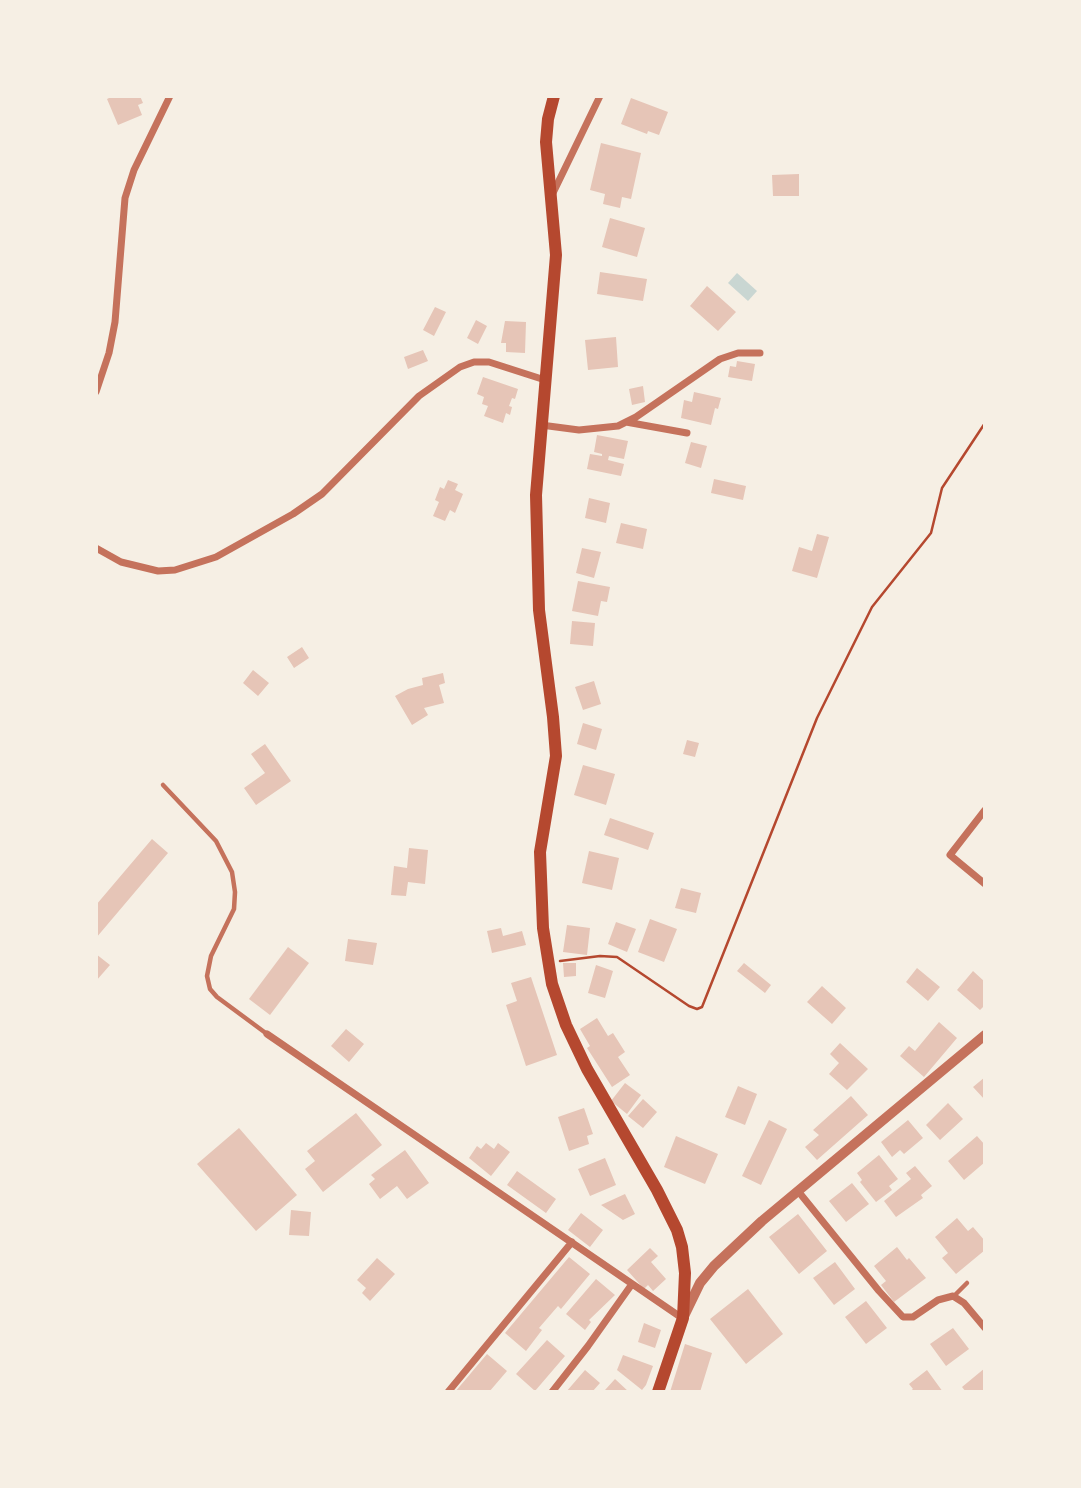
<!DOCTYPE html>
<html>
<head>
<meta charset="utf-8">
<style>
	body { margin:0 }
	#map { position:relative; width:1081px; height:1488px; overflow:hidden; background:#f6efe4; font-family:Barlow,sans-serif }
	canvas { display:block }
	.frame { position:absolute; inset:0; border:98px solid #f6efe4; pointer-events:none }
</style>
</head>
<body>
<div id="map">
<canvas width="1081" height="1488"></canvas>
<div class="frame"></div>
</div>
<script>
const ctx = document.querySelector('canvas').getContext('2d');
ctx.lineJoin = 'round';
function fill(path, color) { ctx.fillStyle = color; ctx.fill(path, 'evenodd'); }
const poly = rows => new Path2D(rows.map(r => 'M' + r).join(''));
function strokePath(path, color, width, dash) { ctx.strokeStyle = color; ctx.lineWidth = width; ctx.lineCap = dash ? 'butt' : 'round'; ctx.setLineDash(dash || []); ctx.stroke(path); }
fill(poly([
	[737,273,757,291,748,301,728,283]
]), '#c9d6d2');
fill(poly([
	[113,96,140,96,143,103,138,105,142,115,118,125,107,99],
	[631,98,668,112,659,135,648,131,647,134,621,124],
	[601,143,641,153,631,199,622,197,620,208,603,204,605,194,590,190],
	[799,174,799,196,773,196,772,175],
	[610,218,645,228,637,257,602,247],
	[600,272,647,279,643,301,597,294],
	[707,286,736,312,718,331,690,306],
	[435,307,446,312,434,336,423,330],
	[476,320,487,326,478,344,467,338],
	[505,321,526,322,525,353,506,352,506,343,501,343],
	[616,337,618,367,588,370,585,340],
	[423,350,428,361,408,369,404,357],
	[737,361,755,364,752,381,728,377,730,366,736,367],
	[483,377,518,389,515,399,512,398,509,406,512,407,510,415,506,413,503,423,484,416,488,406,482,404,484,397,477,394],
	[643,386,645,402,632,405,629,389],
	[694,392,721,398,718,409,715,408,711,425,681,418,684,400,692,402],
	[597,435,628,441,624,459,609,456,608,460,624,464,621,476,587,469,590,454,602,456,602,454,594,452],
	[691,442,707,446,701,468,685,463],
	[714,479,746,486,743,500,711,493],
	[448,480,458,484,455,490,463,494,455,513,450,510,445,521,433,516,439,502,435,500,440,487,444,489],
	[589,498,610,503,606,523,585,518],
	[621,523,647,529,643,549,616,543],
	[817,534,829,537,817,578,792,571,799,547,812,551],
	[582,548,601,552,594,578,576,573],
	[578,581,610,587,607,602,601,601,598,616,572,611],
	[572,621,595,623,593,646,570,644],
	[302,647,309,658,294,668,287,657],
	[253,670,269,683,258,696,243,683],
	[443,673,445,683,439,685,444,703,424,708,428,715,412,725,395,696,408,689,423,685,422,678],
	[594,681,601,704,583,710,575,687],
	[583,723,602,729,596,750,577,744],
	[687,740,699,743,695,757,683,754],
	[265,744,291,781,256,805,244,788,265,773,251,754],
	[583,765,615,774,606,805,574,795],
	[610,818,654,833,648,850,604,835],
	[152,839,168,853,96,938,96,905],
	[409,848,428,850,425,884,408,882,406,896,391,895,394,866,407,868],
	[589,851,619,858,612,890,582,883],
	[681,888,701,893,696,913,675,908],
	[650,919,677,929,664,962,638,952],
	[616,922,636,929,627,952,608,944],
	[567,925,590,928,587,955,563,952],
	[501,928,503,936,522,931,526,945,492,953,487,931],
	[348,939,377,943,373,965,345,961],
	[288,947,309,963,270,1015,249,999],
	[96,954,110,965,96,981],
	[563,963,576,963,576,976,564,977],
	[744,963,771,985,765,993,737,971],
	[596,965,613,971,605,998,588,993],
	[917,968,940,987,928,1001,906,982],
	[973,971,985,982,985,1005,980,1010,957,990],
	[531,977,557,1055,526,1066,506,1005,517,1001,511,983],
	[822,986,846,1008,832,1024,807,1002],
	[597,1018,608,1036,613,1033,625,1052,618,1057,630,1075,612,1087,587,1048,590,1046,580,1029],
	[939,1022,957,1038,924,1077,900,1056,909,1046,915,1051],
	[346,1029,364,1044,349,1062,331,1046],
	[840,1043,868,1069,847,1090,829,1074,839,1063,830,1054],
	[985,1077,985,1100,973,1087],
	[625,1083,641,1095,627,1114,611,1101],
	[738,1086,757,1094,745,1125,725,1117],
	[851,1096,868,1115,817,1160,805,1147,819,1135,813,1130],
	[643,1099,657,1112,643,1128,628,1116],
	[948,1103,963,1119,940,1140,926,1125],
	[584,1108,593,1134,587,1136,589,1144,569,1151,558,1117],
	[356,1113,382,1145,323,1192,305,1169,315,1161,307,1151],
	[769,1120,787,1129,761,1185,742,1176],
	[908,1120,923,1138,904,1154,900,1150,892,1157,881,1142],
	[239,1128,297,1195,256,1231,197,1164],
	[676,1136,718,1154,705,1184,664,1167],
	[977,1136,985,1145,985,1162,964,1180,948,1161],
	[486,1143,494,1149,498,1143,510,1152,491,1176,469,1158,477,1146,481,1149],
	[405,1150,429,1183,407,1199,397,1186,380,1199,369,1184,375,1179,371,1175],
	[879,1155,898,1179,889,1186,892,1190,876,1202,860,1182,862,1180,857,1173],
	[605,1158,616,1185,590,1196,578,1169],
	[915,1166,932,1186,921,1195,923,1198,896,1217,884,1201,911,1179,906,1173],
	[517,1171,556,1199,546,1213,507,1185],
	[852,1183,869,1204,846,1222,829,1201],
	[625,1194,635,1214,623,1220,601,1205],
	[291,1210,311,1212,309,1236,289,1235],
	[581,1213,603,1230,590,1247,568,1230],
	[798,1214,827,1251,799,1274,769,1237],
	[957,1218,968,1231,973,1227,985,1241,985,1250,956,1274,942,1258,948,1253,935,1237],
	[897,1247,907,1260,909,1258,926,1278,894,1302,881,1285,886,1281,874,1266],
	[650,1248,658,1256,651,1262,666,1279,653,1291,648,1285,644,1289,627,1270],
	[569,1257,590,1274,561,1309,558,1306,539,1328,542,1330,526,1351,505,1333],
	[377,1258,395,1274,370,1301,362,1293,366,1288,357,1280],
	[835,1262,855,1289,834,1305,813,1278],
	[596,1279,615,1295,589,1320,591,1322,585,1330,566,1314],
	[748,1289,783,1334,746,1364,710,1319],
	[866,1301,887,1328,866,1344,845,1317],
	[644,1323,661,1330,655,1348,638,1342],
	[953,1328,969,1349,946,1366,930,1344],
	[547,1340,565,1356,535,1391,516,1374],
	[685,1344,712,1353,700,1392,670,1392],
	[487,1354,507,1371,489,1392,455,1392],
	[623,1355,653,1366,646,1385,642,1390,617,1370],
	[985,1368,985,1392,966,1392,962,1387],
	[585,1370,600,1383,592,1392,566,1392],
	[927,1370,943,1392,909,1392,913,1389,909,1384],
	[615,1379,629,1392,607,1392,605,1390]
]), '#e6c5b7');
strokePath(poly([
	[560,961,600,956,617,957,689,1006,697,1009,702,1007,817,718,872,607,931,533,942,488,985,423]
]), '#b5482f', 2.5);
strokePath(poly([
	[163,785,216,841,232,872,235,892,234,909,211,956,207,976,210,989,217,997,267,1034],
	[954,1296,967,1283]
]), '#c5725c', 4.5);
strokePath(poly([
	[553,193,600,96],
	[96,392,109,353,115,322,125,198,134,170,170,96],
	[626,422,687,433],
	[541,425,579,430,618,426,636,417,720,359,738,353,760,353],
	[96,548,121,562,158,571,175,570,216,557,293,514,322,494,419,396,460,367,474,362,489,362,545,380],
	[985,810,950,855,985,884],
	[267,1034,682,1318],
	[798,1191,879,1291,903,1317,913,1317,938,1300,953,1296,964,1303,985,1328],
	[448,1392,572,1242],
	[552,1392,588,1346,632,1284]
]), '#c5725c', 7);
strokePath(poly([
	[684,1316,700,1283,714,1266,762,1221,985,1035]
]), '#c5725c', 10);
strokePath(poly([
	[554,96,548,119,546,142,556,255,536,495,539,610,553,717,556,756,540,852,543,928,552,984,566,1025,587,1069,657,1190,677,1230,682,1247,685,1273,683,1318,658,1392]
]), '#b5482f', 12);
</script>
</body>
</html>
